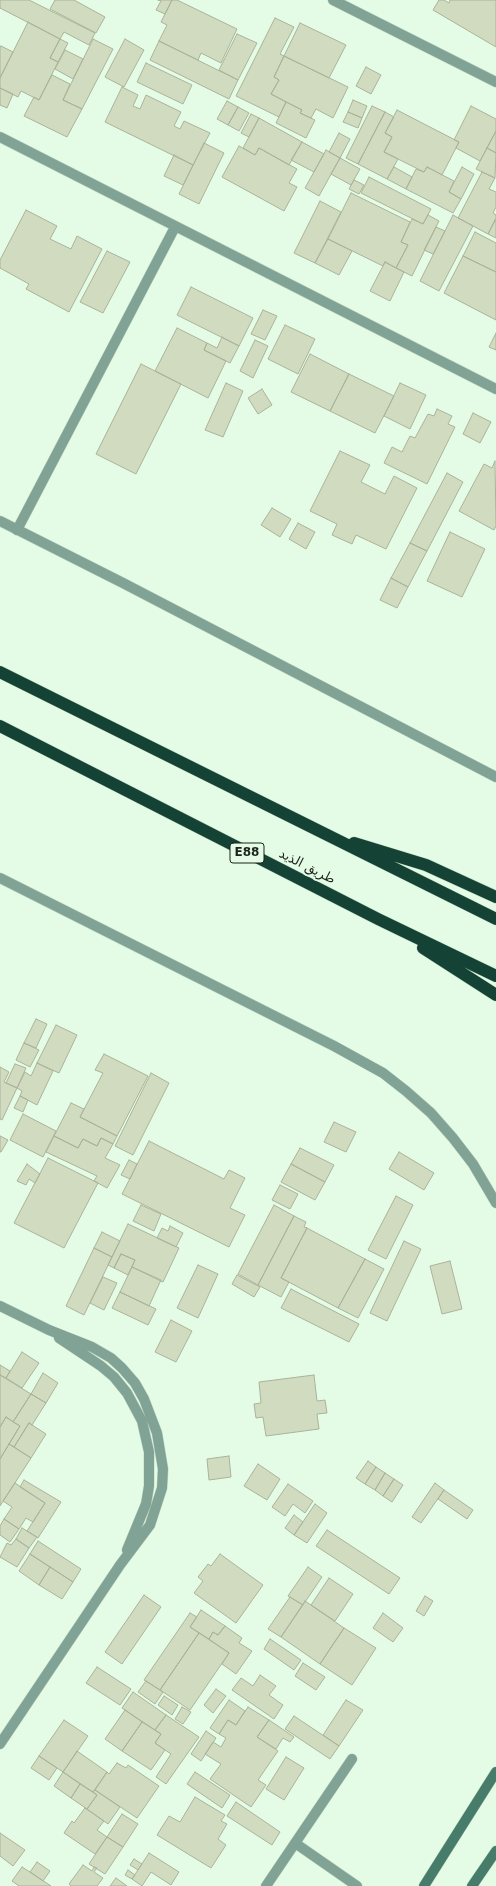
<!DOCTYPE html>
<html>
<head>
<meta charset="utf-8">
<style>
	body { margin:0 }
	canvas { display:block; background:#e4fce6 }
</style>
</head>
<body>
<canvas width="496" height="1886"></canvas>
<script>
const ctx = document.querySelector('canvas').getContext('2d');
ctx.lineJoin = 'round';
function fill(path, color) { ctx.fillStyle = color; ctx.fill(path, 'evenodd'); }
const poly = rows => new Path2D(rows.map(r => 'M' + r).join(''));
function strokePath(path, color, width, dash) { ctx.strokeStyle = color; ctx.lineWidth = width; ctx.lineCap = dash ? 'butt' : 'round'; ctx.setLineDash(dash || []); ctx.stroke(path); }
function label(font, color, halo, rows, align = 'center') {
  ctx.font = font + ' "DejaVu Sans",Cairo,sans-serif'; ctx.lineWidth = 4; ctx.setLineDash([]); ctx.textBaseline = 'middle'; ctx.strokeStyle = halo; ctx.fillStyle = color; for (const [text, x, y, turn = 0] of rows) {
    ctx.save(); ctx.translate(x, y); ctx.rotate((+turn || 0) * Math.PI / 180); ctx.textAlign = isNaN(turn) ? turn : align; if (halo) ctx.strokeText(text, 0, 0); ctx.fillText(text, 0, 0); ctx.restore();
  }
}
const building = poly([
	[0,0,29,0,95,33,89,45,64,32,60,39,0,8,0,0],
	[55,0,74,0,105,17,96,33,50,9,55,0],
	[158,0,172,0,165,14,156,10,161,1,158,0],
	[172,0,177,0,237,29,221,63,201,53,198,60,159,41,167,25,161,22,172,0],
	[439,0,444,0,449,3,450,0,496,0,496,47,433,10,439,0],
	[275,18,294,27,280,54,284,56,274,77,279,80,271,94,286,102,279,117,236,96,275,18],
	[28,22,60,39,50,58,58,62,39,100,21,91,18,97,0,88,0,78,28,22],
	[300,23,346,45,329,78,284,56,300,23],
	[237,34,257,43,238,80,219,70,237,34],
	[60,39,68,43,58,62,50,58,60,39],
	[93,39,113,49,82,109,63,100,93,39],
	[125,39,144,50,124,87,105,77,125,39],
	[159,41,238,80,229,99,150,60,159,41],
	[1,46,13,52,0,78,0,48,1,46],
	[65,50,83,59,73,79,55,69,65,50],
	[284,56,348,87,333,118,316,109,311,118,300,113,302,110,271,94,279,80,274,77,284,56],
	[146,63,192,85,183,104,137,82,146,63],
	[366,67,381,75,371,94,356,86,366,67],
	[52,75,70,84,63,100,82,109,67,137,24,116,34,97,39,100,52,75],
	[122,87,138,95,133,106,140,109,146,95,181,112,174,126,180,129,184,121,210,133,193,165,105,122,122,87],
	[0,88,13,94,7,108,0,105,0,88],
	[353,100,367,106,362,118,348,112,353,100],
	[227,101,238,107,228,125,217,119,227,101],
	[286,102,302,110,300,113,315,120,306,138,276,123,286,102],
	[372,106,385,112,358,164,346,158,372,106],
	[471,106,496,119,496,131,480,161,456,148,459,142,454,140,471,106],
	[238,107,249,113,239,131,228,125,238,107],
	[397,110,459,142,442,175,427,167,424,172,384,152,392,137,385,133,397,110],
	[348,112,362,118,358,128,343,122,348,112],
	[385,112,394,117,385,133,392,137,384,152,398,159,387,179,358,164,385,112],
	[251,114,259,118,249,137,241,133,251,114],
	[259,118,302,142,289,165,259,148,255,155,243,148,259,118],
	[496,131,496,153,487,148,496,131],
	[339,133,350,139,340,158,329,152,339,133],
	[302,142,324,154,314,172,291,160,302,142],
	[204,143,224,153,199,204,179,194,204,143],
	[239,146,255,155,259,148,297,169,289,183,297,187,284,211,222,177,239,146],
	[487,148,496,153,495,178,476,169,487,148],
	[326,150,340,158,319,196,305,188,326,150],
	[174,155,193,165,183,185,164,176,174,155],
	[340,158,360,169,351,185,331,174,340,158],
	[394,167,412,177,406,189,387,179,394,167],
	[427,167,454,181,449,192,461,199,453,213,406,189,416,169,424,172,427,167],
	[462,167,474,174,461,199,449,192,462,167],
	[482,172,495,178,489,189,496,192,496,207,493,213,496,215,496,219,488,234,458,218,482,172],
	[369,177,431,209,423,224,361,193,369,177],
	[354,180,364,185,359,194,349,189,354,180],
	[351,193,410,222,401,242,408,245,396,268,385,262,383,266,328,239,351,193],
	[320,201,341,212,315,263,294,253,320,201],
	[26,210,57,226,50,239,71,249,77,236,102,249,69,312,26,289,29,284,0,268,0,260,26,210],
	[428,215,439,221,412,276,396,268,408,245,401,242,412,219,423,224,428,215],
	[453,215,473,226,439,291,420,281,453,215],
	[495,220,496,220,496,238,488,234,495,220],
	[436,227,445,231,433,254,424,250,436,227],
	[475,232,496,243,496,272,463,256,475,232],
	[328,239,352,251,339,275,315,263,328,239],
	[107,251,130,262,103,313,80,302,107,251],
	[463,256,496,272,496,320,444,293,463,256],
	[385,262,404,272,390,301,370,291,385,262],
	[191,287,253,318,239,346,177,315,191,287],
	[263,310,277,316,265,340,251,334,263,310],
	[285,325,315,339,298,374,268,359,285,325],
	[177,328,207,343,204,350,226,361,208,398,155,371,177,328],
	[496,333,496,350,489,347,496,333],
	[222,337,239,346,230,363,204,350,207,343,217,348,222,337],
	[255,340,268,346,253,378,240,371,255,340],
	[310,354,349,374,330,411,291,392,310,354],
	[141,364,181,384,136,474,96,454,141,364],
	[349,374,394,396,375,433,330,411,349,374],
	[226,383,243,391,223,437,205,430,226,383],
	[400,383,426,395,410,429,384,416,400,383],
	[262,389,272,405,258,414,248,398,262,389],
	[437,409,452,416,448,424,455,427,427,484,384,463,392,447,402,452,410,436,415,438,428,414,434,416,437,409],
	[473,413,491,422,480,443,463,434,473,413],
	[340,451,370,465,361,482,385,494,394,476,417,488,386,549,356,535,352,544,332,535,337,524,310,511,340,451],
	[495,461,496,526,494,530,459,511,484,464,492,468,495,461],
	[447,473,463,482,427,551,410,543,447,473],
	[272,508,291,519,280,537,261,525,272,508],
	[298,523,315,532,306,549,289,539,298,523],
	[450,532,485,549,462,597,427,581,450,532],
	[410,543,427,551,408,587,391,578,410,543],
	[391,578,408,587,397,608,380,600,391,578],
	[36,1019,47,1024,36,1048,24,1043,36,1019],
	[56,1025,77,1035,59,1073,37,1063,56,1025],
	[24,1043,39,1050,30,1067,16,1060,24,1043],
	[104,1054,148,1076,117,1136,80,1117,103,1073,95,1070,104,1054],
	[37,1063,53,1071,37,1105,20,1096,22,1091,17,1088,25,1072,31,1076,37,1063],
	[15,1064,26,1068,17,1088,6,1083,15,1064],
	[0,1067,9,1072,4,1082,17,1088,2,1120,0,1119,0,1067],
	[151,1073,169,1083,133,1155,115,1146,151,1073],
	[20,1096,28,1100,23,1112,14,1108,20,1096],
	[71,1103,84,1109,80,1117,117,1136,113,1144,101,1138,97,1146,83,1139,78,1148,54,1136,71,1103],
	[23,1114,56,1131,43,1157,10,1140,23,1114],
	[334,1122,356,1132,346,1152,324,1142,334,1122],
	[0,1136,8,1140,1,1152,0,1152,0,1136],
	[54,1136,78,1148,83,1139,97,1146,101,1138,113,1144,105,1158,120,1165,107,1188,94,1181,97,1176,46,1152,54,1136],
	[149,1141,224,1179,229,1170,245,1178,230,1208,245,1215,229,1247,122,1194,149,1141],
	[300,1148,334,1165,325,1182,291,1164,300,1148],
	[399,1152,434,1173,424,1190,389,1169,399,1152],
	[48,1158,98,1183,64,1248,14,1223,48,1158],
	[129,1160,137,1164,130,1179,121,1175,129,1160],
	[27,1164,40,1174,35,1183,29,1179,26,1185,17,1181,27,1164],
	[291,1164,325,1182,315,1200,281,1182,291,1164],
	[280,1185,298,1194,290,1209,272,1200,280,1185],
	[396,1196,413,1205,386,1259,368,1250,396,1196],
	[141,1205,161,1214,154,1231,133,1221,141,1205],
	[274,1205,294,1216,258,1285,238,1274,274,1205],
	[294,1216,306,1222,304,1227,307,1228,281,1278,289,1282,281,1297,258,1285,294,1216],
	[128,1224,179,1248,163,1282,132,1267,135,1260,121,1254,114,1268,108,1265,128,1224],
	[170,1226,183,1233,176,1247,157,1238,162,1228,168,1231,170,1226],
	[307,1228,365,1259,338,1308,281,1278,307,1228],
	[102,1232,120,1241,112,1257,94,1248,102,1232],
	[404,1241,421,1249,387,1321,370,1313,404,1241],
	[94,1248,112,1257,84,1315,66,1306,94,1248],
	[121,1254,135,1260,128,1275,114,1268,121,1254],
	[365,1259,384,1269,358,1318,338,1308,365,1259],
	[450,1261,462,1309,442,1314,430,1266,450,1261],
	[198,1265,218,1274,198,1318,177,1308,198,1265],
	[132,1267,161,1280,149,1306,120,1292,132,1267],
	[237,1275,260,1287,254,1297,232,1284,237,1275],
	[103,1277,117,1283,104,1310,90,1303,103,1277],
	[291,1289,359,1324,349,1342,281,1308,291,1289],
	[120,1292,156,1309,148,1325,112,1308,120,1292],
	[171,1320,192,1331,176,1362,155,1352,171,1320],
	[22,1352,39,1363,22,1388,6,1378,22,1352],
	[0,1365,10,1371,6,1378,0,1375,0,1365],
	[43,1373,58,1383,46,1403,31,1394,43,1373],
	[0,1375,31,1394,13,1422,6,1417,0,1427,0,1375],
	[314,1375,317,1401,325,1400,327,1413,317,1414,319,1429,266,1436,263,1417,256,1418,254,1404,261,1403,259,1382,314,1375],
	[31,1394,46,1403,32,1425,29,1423,14,1447,9,1444,20,1426,13,1422,31,1394],
	[6,1417,20,1426,0,1459,0,1427,6,1417],
	[29,1423,46,1434,31,1458,14,1447,29,1423],
	[9,1444,31,1458,0,1506,0,1459,9,1444],
	[229,1456,231,1477,209,1480,207,1459,229,1456],
	[368,1461,376,1467,365,1484,356,1478,368,1461],
	[258,1464,280,1479,267,1500,244,1486,258,1464],
	[376,1467,385,1473,375,1490,365,1484,376,1467],
	[385,1473,394,1479,383,1496,375,1490,385,1473],
	[394,1479,403,1485,392,1502,383,1496,394,1479],
	[24,1480,61,1502,38,1538,27,1531,45,1503,20,1487,24,1480],
	[15,1483,45,1503,33,1522,26,1518,19,1529,4,1519,12,1507,3,1501,15,1483],
	[435,1483,444,1490,421,1523,412,1517,435,1483],
	[288,1484,313,1501,305,1513,293,1504,285,1516,272,1507,288,1484],
	[444,1490,473,1510,467,1519,438,1499,444,1490],
	[315,1504,327,1513,307,1543,294,1535,315,1504],
	[294,1515,303,1522,294,1535,285,1528,294,1515],
	[4,1519,19,1529,10,1542,0,1535,0,1526,4,1519],
	[22,1528,37,1537,29,1548,16,1539,22,1528],
	[327,1530,400,1578,389,1594,316,1546,327,1530],
	[16,1539,29,1548,17,1567,0,1557,7,1543,11,1545,16,1539],
	[38,1541,81,1569,73,1582,30,1554,38,1541],
	[30,1554,50,1567,39,1585,19,1571,30,1554],
	[220,1554,263,1585,236,1623,194,1593,203,1581,198,1577,208,1564,211,1566,220,1554],
	[50,1567,73,1582,62,1599,39,1585,50,1567],
	[308,1567,322,1577,303,1605,288,1596,308,1567],
	[329,1578,353,1594,335,1621,311,1605,329,1578],
	[144,1595,161,1607,122,1664,105,1652,144,1595],
	[425,1596,433,1601,424,1616,416,1611,425,1596],
	[290,1597,303,1605,281,1637,268,1629,290,1597],
	[305,1601,344,1628,320,1664,281,1637,305,1601],
	[201,1610,225,1626,218,1635,213,1632,209,1639,190,1627,201,1610],
	[190,1613,197,1617,190,1627,199,1633,160,1690,144,1680,190,1613],
	[383,1613,403,1628,393,1642,373,1628,383,1613],
	[225,1626,242,1638,239,1643,252,1651,236,1674,222,1664,229,1653,209,1639,213,1632,218,1635,225,1626],
	[344,1628,376,1648,352,1685,320,1664,344,1628],
	[199,1633,229,1653,190,1710,160,1690,199,1633],
	[270,1639,301,1660,294,1670,264,1649,270,1639],
	[303,1663,325,1677,316,1690,295,1676,303,1663],
	[97,1667,131,1689,120,1705,86,1683,97,1667],
	[260,1675,276,1686,269,1695,283,1705,274,1719,232,1690,241,1678,253,1686,260,1675],
	[146,1681,163,1692,155,1704,138,1692,146,1681],
	[216,1689,226,1696,213,1713,204,1705,216,1689],
	[133,1692,166,1715,155,1730,122,1708,133,1692],
	[164,1696,178,1705,172,1715,158,1705,164,1696],
	[229,1700,245,1711,236,1725,228,1720,219,1734,210,1728,229,1700],
	[346,1700,363,1710,339,1746,323,1735,346,1700],
	[182,1707,191,1712,183,1724,175,1719,182,1707],
	[248,1707,269,1720,257,1737,278,1751,258,1780,266,1785,251,1807,210,1779,221,1764,205,1754,213,1742,221,1747,226,1738,219,1734,228,1720,236,1725,248,1707],
	[125,1710,142,1722,122,1751,105,1739,125,1710],
	[166,1715,199,1737,166,1784,156,1777,171,1754,155,1743,161,1734,155,1730,166,1715],
	[294,1716,339,1746,330,1759,285,1729,294,1716],
	[64,1720,88,1736,63,1772,39,1756,64,1720],
	[269,1720,294,1737,290,1742,283,1738,276,1749,257,1737,269,1720],
	[142,1722,161,1734,155,1743,165,1750,151,1770,122,1751,142,1722],
	[206,1731,216,1738,201,1761,191,1754,206,1731],
	[77,1751,107,1772,93,1792,63,1772,77,1751],
	[39,1756,57,1768,49,1780,31,1768,39,1756],
	[286,1757,304,1768,284,1800,266,1789,286,1757],
	[117,1763,126,1768,128,1765,159,1786,137,1818,95,1790,107,1772,109,1774,117,1763],
	[63,1772,80,1784,71,1798,54,1786,63,1772],
	[195,1772,230,1795,222,1808,187,1784,195,1772],
	[80,1784,97,1795,87,1809,71,1798,80,1784],
	[95,1790,120,1807,108,1824,87,1809,97,1795,93,1792,95,1790],
	[195,1797,225,1815,221,1821,227,1824,218,1839,226,1845,211,1868,157,1835,169,1816,180,1822,195,1797],
	[236,1802,280,1832,272,1845,227,1816,236,1802],
	[85,1808,104,1821,97,1830,107,1837,95,1854,64,1833,72,1821,74,1823,85,1808],
	[122,1814,138,1824,123,1847,107,1837,122,1814],
	[0,1833,25,1850,13,1866,0,1856,0,1833],
	[107,1837,123,1847,105,1874,89,1864,107,1837],
	[149,1853,179,1872,171,1885,151,1872,142,1886,132,1879,149,1853],
	[134,1859,142,1864,138,1870,130,1865,134,1859],
	[37,1862,50,1871,43,1881,30,1872,37,1862],
	[83,1865,92,1871,94,1867,97,1868,94,1872,103,1878,97,1886,71,1886,69,1884,83,1865],
	[22,1867,30,1872,51,1886,19,1886,12,1881,22,1867],
	[128,1870,135,1875,132,1879,125,1875,128,1870],
	[116,1878,127,1886,110,1886,116,1878]
]);
fill(building, '#d1dbc0');
strokePath(building, '#aab399', 1);
const minor = poly([
	[333,0,496,82],
	[0,137,496,389],
	[17,530,175,227],
	[0,878,334,1046,383,1073,406,1091,431,1113,453,1138,473,1164,496,1203],
	[0,1306,49,1330,92,1347,111,1358,122,1368,135,1383,144,1399,157,1433,163,1469,162,1488,150,1525,120,1565,0,1744],
	[59,1338,101,1366,114,1377,127,1393,142,1421,149,1452,149,1486,146,1504,127,1550],
	[295,1843,357,1886],
	[266,1886,352,1759]
]);
const tertiary = poly([
	[0,521,123,583,496,777]
]);
const secondary = poly([
	[424,1886,496,1772],
	[472,1886,496,1851]
]);
const motorway = poly([
	[0,672,496,919],
	[0,726,378,919,496,976],
	[354,843,426,865,496,897],
	[423,948,496,995]
]);
strokePath(minor, '#c4d9c6', 11);
strokePath(tertiary, '#c4d9c6', 11);
strokePath(secondary, '#c4d9c6', 11);
strokePath(motorway, '#c4d9c6', 13);
strokePath(minor, '#81a396', 10);
strokePath(tertiary, '#81a396', 10);
strokePath(secondary, '#477c6a', 10);
strokePath(motorway, '#144335', 12);
for (const [x, y, w] of [
	[247,853,34]
]) { const box = new Path2D(); box.roundRect(x - w / 2, y - 10, w, 20, 3); ctx.fillStyle = '#e4fce6'; ctx.fill(box); strokePath(box, '#1b231b', 1); }
label('bold 12px', '#1b231b', null, [
	["E88",247,853]
]);
label('13px', '#1b231b', '#e4fce6', [
	["طريق الذيد",307,867,27]
]);
</script>
</body>
</html>
